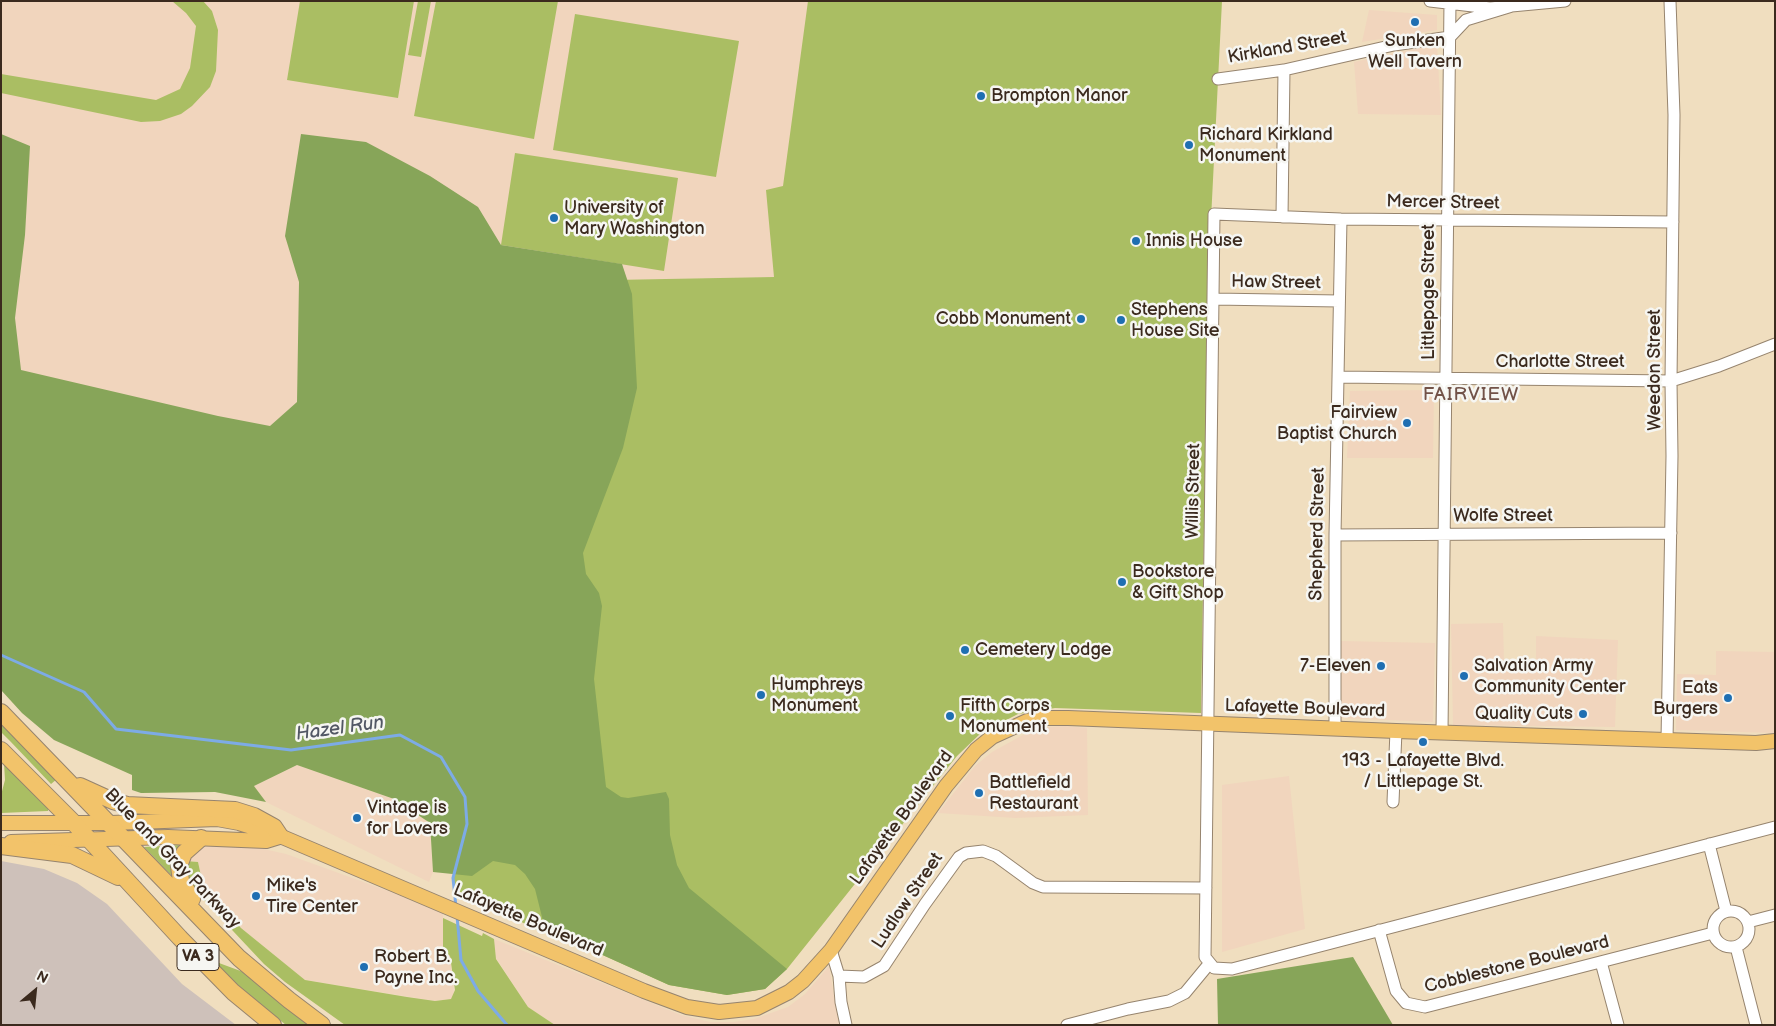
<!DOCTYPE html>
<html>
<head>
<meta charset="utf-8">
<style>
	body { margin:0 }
	#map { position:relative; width:1776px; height:1026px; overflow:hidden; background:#f0debf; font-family:"Balsamiq Sans",sans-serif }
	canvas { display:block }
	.frame { position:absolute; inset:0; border:2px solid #3b2a1e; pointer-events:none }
	.north { position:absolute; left:10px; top:966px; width:50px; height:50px; -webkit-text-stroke:4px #f6f6f2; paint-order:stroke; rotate:28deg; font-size:14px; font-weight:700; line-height:20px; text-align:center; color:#3b2a1e }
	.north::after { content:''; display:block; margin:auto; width:18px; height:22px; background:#3b2a1e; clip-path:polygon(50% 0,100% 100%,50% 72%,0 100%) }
</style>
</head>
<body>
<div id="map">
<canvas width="1776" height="1026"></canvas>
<div class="frame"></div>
<div class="north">N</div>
</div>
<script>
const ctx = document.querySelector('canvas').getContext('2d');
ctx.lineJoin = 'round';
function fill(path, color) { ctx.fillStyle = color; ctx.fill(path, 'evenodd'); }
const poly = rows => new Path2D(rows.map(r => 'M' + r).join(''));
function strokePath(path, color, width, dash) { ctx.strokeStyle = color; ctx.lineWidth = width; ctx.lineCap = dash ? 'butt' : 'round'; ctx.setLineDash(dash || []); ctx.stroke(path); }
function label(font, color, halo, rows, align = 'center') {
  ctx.font = font + ' "Balsamiq Sans",sans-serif'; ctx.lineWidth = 5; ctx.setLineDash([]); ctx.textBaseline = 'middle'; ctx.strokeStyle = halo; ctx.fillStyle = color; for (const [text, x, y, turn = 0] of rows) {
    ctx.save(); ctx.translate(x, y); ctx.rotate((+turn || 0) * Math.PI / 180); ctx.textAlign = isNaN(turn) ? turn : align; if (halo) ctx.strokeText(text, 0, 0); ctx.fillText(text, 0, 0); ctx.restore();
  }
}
fill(poly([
	[1,1,1148,1,1096,272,612,280,307,448,1,385],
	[1369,10,1437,15,1437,30,1362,42],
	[1437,44,1441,115,1358,114,1354,62],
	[1434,390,1433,458,1347,458,1350,391],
	[1503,623,1504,662,1536,662,1536,636,1618,640,1615,727,1453,725,1451,624],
	[1341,641,1435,643,1433,722,1340,718],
	[1716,651,1775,652,1775,733,1676,730,1677,674,1716,675],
	[1066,726,1087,728,1088,815,1015,818,938,813,975,766,992,752,1023,735,1048,727],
	[297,765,394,799,430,823,433,872,429,882,266,802,254,786],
	[1289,776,1305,929,1222,952,1222,785],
	[209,844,259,848,286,854,391,892,443,914,443,949,450,955,454,995,451,999,435,1001,305,980,241,928,204,890,198,862,185,861,197,847],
	[494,939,681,1015,710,1022,734,1022,754,1019,788,1007,805,994,829,966,839,1025,555,1025,528,1007,496,958]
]), '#f1d5bd');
fill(poly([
	[1,861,44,869,77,883,107,904,182,984,236,1025,1,1025]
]), '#cec1ba');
fill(poly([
	[172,1,203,1,212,11,218,30,216,71,210,87,192,106,181,114,160,121,141,122,1,93,1,74,156,100,180,89,190,68,196,26,186,13],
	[300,1,414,1,398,98,287,80],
	[418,1,431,1,421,57,408,55],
	[436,1,558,1,534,139,414,116],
	[808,1,1222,1,1208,279,1201,713,1055,708,1018,714,981,733,957,756,787,969,765,989,727,995,669,985,545,929,544,934,514,918,468,899,469,896,454,889,453,878,467,824,1,385,307,448,612,280,774,277,766,190,783,186],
	[575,14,739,41,716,177,553,150],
	[515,153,678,178,664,271,501,245],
	[1,721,57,779,51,784,10,741,1,732],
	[4,763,48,809,48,811,1,813,1,795,5,780],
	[181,845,172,865,172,876,144,847],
	[185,861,198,862,204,890,241,928,305,980,407,997,435,1001,451,999,455,990,450,956,443,949,443,918,482,936,483,933,494,939,496,959,528,1007,555,1025,345,1025,285,982,264,964,187,882],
	[219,963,246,973,311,1025,286,1025,249,995,217,966]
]), '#aabe63');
fill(poly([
	[1,134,30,146,25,235,15,318,21,370,218,416,270,426,297,402,299,282,285,236,301,134,366,142,430,176,478,207,501,245,622,264,632,294,637,388,623,448,583,553,586,574,599,593,602,606,594,679,606,787,621,797,628,798,666,792,669,799,670,835,677,865,689,888,787,969,765,989,727,995,669,985,545,929,535,889,525,874,515,865,493,861,472,876,433,872,430,823,394,799,297,765,254,786,266,802,215,792,141,793,132,790,132,775,54,740,22,713,1,690],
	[1353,957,1393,1025,1218,1025,1217,979]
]), '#87a559');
strokePath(poly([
	[1,655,84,692,116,729,291,750,400,735,441,757,465,797,467,824,453,878,456,907],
	[457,916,461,960,478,991,507,1025]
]), '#7dabe6', 3);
const minor = poly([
	[1430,1,1490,8,1565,1],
	[1218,79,1284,70,1394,45,1450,37,1466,20,1512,6],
	[1282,217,1284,70],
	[1673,222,1341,219,1214,214,1205,957,1214,968,1232,969,1775,827],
	[1214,299,1339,301],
	[1338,377,1671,381,1719,366,1775,344],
	[1335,535,1671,533],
	[1335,728,1335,535,1341,219],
	[1442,732,1450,1],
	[1667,740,1672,456,1671,381,1674,115,1670,1],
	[1393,802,1396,731],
	[1709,844,1726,911],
	'1713 929a18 18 0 1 1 36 0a18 18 0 1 1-36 0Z',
	[1748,922,1775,915],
	[1379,930,1396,991,1406,1003,1425,1007,1713,933],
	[1736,947,1756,1025],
	[831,950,839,976,841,1002,846,1025],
	[1601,962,1618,1025],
	[839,976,864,977,884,966,925,904,959,857,966,853,983,851,996,856,1033,883,1043,887,1206,888],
	[1067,1025,1128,1009,1169,1001,1185,993,1209,964]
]);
const major = poly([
	[1,823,111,823,217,819,239,823,280,836,644,991,687,1007,719,1012,757,1008,789,992,803,981,831,950,946,786,976,750,992,737,1027,721,1041,718,1068,718,1396,731,1756,743,1775,741],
	[11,842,168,837,266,841,279,837]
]);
const highway = poly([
	[1,712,239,958,289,1000,322,1025],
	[1,750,72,821,180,938,233,992,273,1025],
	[80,786,113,801,127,805,235,810,254,816,274,827,280,836],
	[1,846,72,855,118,877],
	[192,899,181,881,179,866,184,853,201,838]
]);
strokePath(minor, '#96846e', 13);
strokePath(major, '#96846e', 16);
strokePath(highway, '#96846e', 18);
strokePath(minor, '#fff', 11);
strokePath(major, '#f2c36a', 14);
strokePath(highway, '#f2c36a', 16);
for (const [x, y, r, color] of [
	[1415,22,5,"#1f6fb2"],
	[981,96,5,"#1f6fb2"],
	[1189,145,5,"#1f6fb2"],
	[554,218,5,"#1f6fb2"],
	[1136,241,5,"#1f6fb2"],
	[1081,319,5,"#1f6fb2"],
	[1121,320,5,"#1f6fb2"],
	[1407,423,5,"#1f6fb2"],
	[1122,582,5,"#1f6fb2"],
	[965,650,5,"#1f6fb2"],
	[1381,666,5,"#1f6fb2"],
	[1464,676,5,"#1f6fb2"],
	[761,695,5,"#1f6fb2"],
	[1728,698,5,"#1f6fb2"],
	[1583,714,5,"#1f6fb2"],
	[950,716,5,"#1f6fb2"],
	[1423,742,5,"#1f6fb2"],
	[979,793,5,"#1f6fb2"],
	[357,818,5,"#1f6fb2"],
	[256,896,5,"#1f6fb2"],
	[364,967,5,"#1f6fb2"]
]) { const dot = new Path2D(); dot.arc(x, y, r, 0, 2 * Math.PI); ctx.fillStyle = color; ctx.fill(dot); strokePath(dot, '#f6f6f2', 2); }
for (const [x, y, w] of [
	[198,957,42]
]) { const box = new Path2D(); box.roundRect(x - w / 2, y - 13.5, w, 27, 4); ctx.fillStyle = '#f6f6f2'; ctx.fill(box); strokePath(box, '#3b2a1e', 1); }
label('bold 16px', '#3b2a1e', null, [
	["VA 3",198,957]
]);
label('18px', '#3b2a1e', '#f6f6f2', [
	["Sunken",1415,41,"center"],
	["Well Tavern",1415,62,"center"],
	["Brompton Manor",991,96],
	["Richard Kirkland",1199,135],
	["Monument",1199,156],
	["University of",564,208],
	["Mary Washington",564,229],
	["Innis House",1146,241],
	["Stephens",1131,310],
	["House Site",1131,331],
	["Cobb Monument",1071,319,"right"],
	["Fairview",1397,413,"right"],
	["Baptist Church",1397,434,"right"],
	["Bookstore",1132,572],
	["& Gift Shop",1132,593],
	["Cemetery Lodge",975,650],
	["7-Eleven",1371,666,"right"],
	["Salvation Army",1474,666],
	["Community Center",1474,687],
	["Humphreys",771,685],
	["Monument",771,706],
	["Eats",1718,688,"right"],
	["Burgers",1718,709,"right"],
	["Fifth Corps",960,706],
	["Monument",960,727],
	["Quality Cuts",1573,714,"right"],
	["193 - Lafayette Blvd.",1423,761,"center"],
	["/ Littlepage St.",1423,782,"center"],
	["Battlefield",989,783],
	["Restaurant",989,804],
	["Vintage is",367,808],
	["for Lovers",367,829],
	["Mike's",266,886],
	["Tire Center",266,907],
	["Robert B.",374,957],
	["Payne Inc.",374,978]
], 'left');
label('18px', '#3b2a1e', '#f6f6f2', [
	["Kirkland Street",1287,48,-10],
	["Mercer Street",1443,203,1],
	["Haw Street",1276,283,1],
	["Littlepage Street",1429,292,-90],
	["Charlotte Street",1560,362],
	["Weedon Street",1655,370,-90],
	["Willis Street",1194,491,-89],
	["Wolfe Street",1503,516],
	["Shepherd Street",1318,534,-89],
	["Lafayette Boulevard",1305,709,2],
	["Lafayette Boulevard",902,818,-54],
	["Blue and Gray Parkway",172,859,46],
	["Ludlow Street",908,901,-56],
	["Lafayette Boulevard",528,921,23],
	["Cobblestone Boulevard",1517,965,-14]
]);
ctx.letterSpacing = '1px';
label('19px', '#725248', '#f6f6f2', [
	["FAIRVIEW",1471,395]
]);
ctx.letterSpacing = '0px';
label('italic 19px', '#525764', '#f6f6f2', [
	["Hazel Run",340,729,-8]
]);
</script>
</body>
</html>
